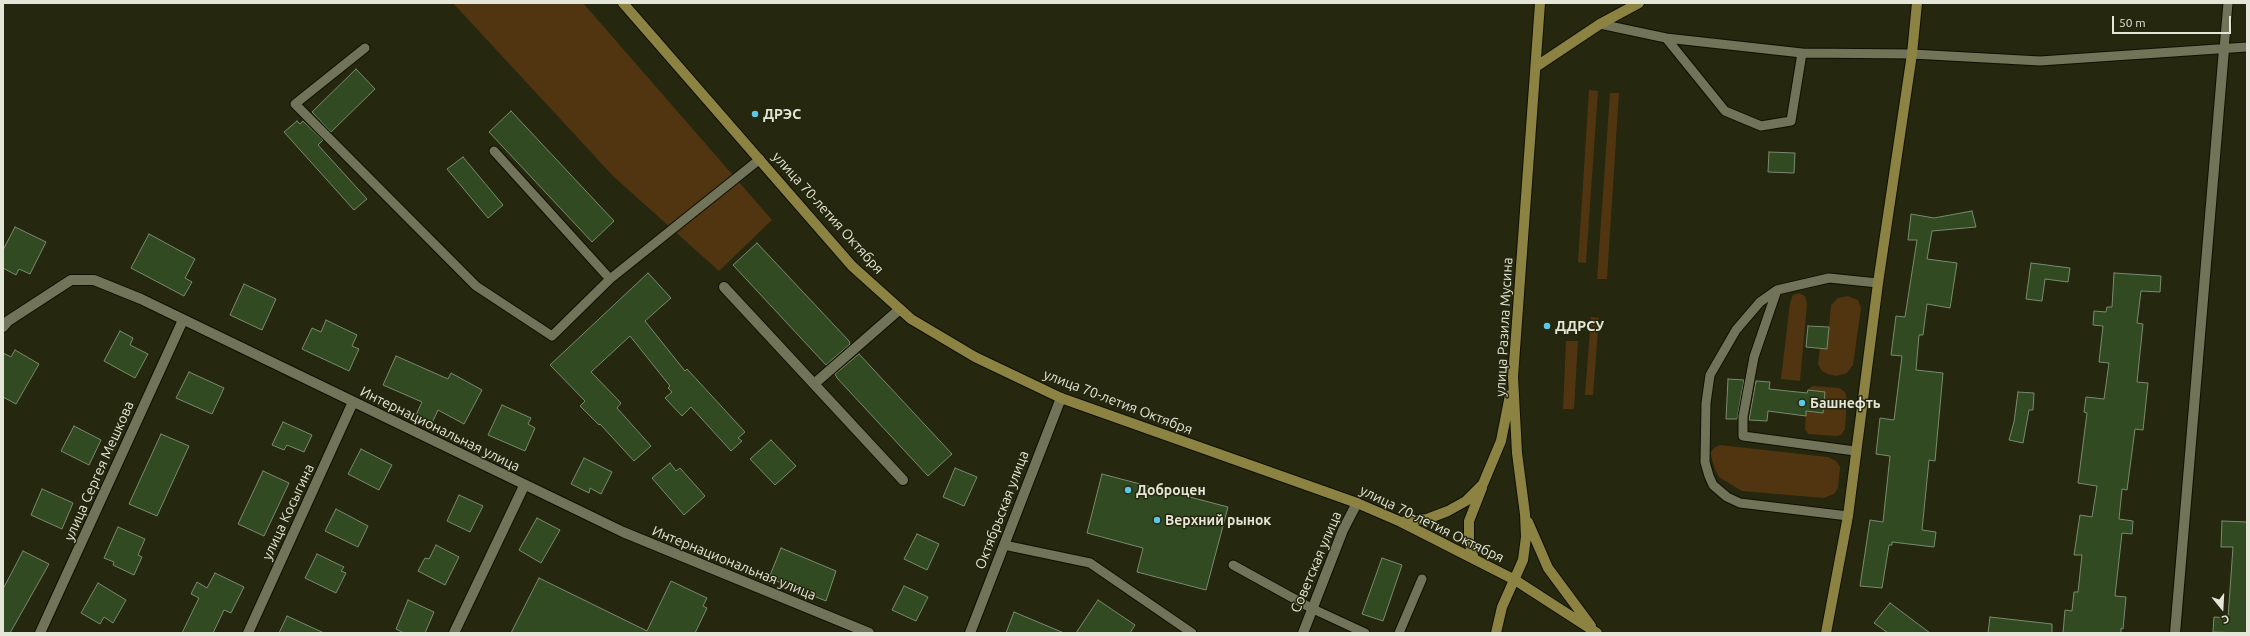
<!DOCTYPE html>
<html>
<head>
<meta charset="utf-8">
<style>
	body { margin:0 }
	#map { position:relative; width:2250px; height:636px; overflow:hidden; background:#25270f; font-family:Ubuntu,sans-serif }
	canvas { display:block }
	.frame { position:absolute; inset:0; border:4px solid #e4e6d7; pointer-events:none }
	.north { position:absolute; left:2202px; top:588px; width:40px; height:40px; -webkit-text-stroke:3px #25270f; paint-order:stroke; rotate:162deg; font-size:11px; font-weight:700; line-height:16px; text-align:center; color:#e4e6d7 }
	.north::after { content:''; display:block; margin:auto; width:14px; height:18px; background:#e4e6d7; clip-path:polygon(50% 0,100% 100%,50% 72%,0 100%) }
	.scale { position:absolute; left:2112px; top:16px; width:119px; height:18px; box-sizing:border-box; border:2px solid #e4e6d7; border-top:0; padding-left:5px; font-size:12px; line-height:14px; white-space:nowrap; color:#e4e6d7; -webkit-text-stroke:3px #25270f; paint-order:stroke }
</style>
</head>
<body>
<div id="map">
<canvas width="2250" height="636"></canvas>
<div class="frame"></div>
<div class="north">С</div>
<div class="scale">50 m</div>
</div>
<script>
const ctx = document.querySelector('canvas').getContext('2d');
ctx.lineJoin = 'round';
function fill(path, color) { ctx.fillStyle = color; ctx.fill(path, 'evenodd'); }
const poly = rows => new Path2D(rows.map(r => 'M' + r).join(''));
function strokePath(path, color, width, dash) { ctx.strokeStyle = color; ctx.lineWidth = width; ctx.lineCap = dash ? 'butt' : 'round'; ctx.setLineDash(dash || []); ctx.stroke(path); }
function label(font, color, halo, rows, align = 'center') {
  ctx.font = font + ' Ubuntu,sans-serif'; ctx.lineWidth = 3; ctx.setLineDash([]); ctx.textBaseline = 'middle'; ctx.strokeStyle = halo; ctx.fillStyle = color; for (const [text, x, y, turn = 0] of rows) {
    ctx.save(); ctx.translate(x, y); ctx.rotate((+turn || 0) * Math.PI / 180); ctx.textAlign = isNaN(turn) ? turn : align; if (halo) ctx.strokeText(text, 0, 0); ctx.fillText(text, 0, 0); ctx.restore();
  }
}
fill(poly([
	[453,3,583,3,772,220,719,271,613,176],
	[1589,90,1598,91,1586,263,1578,262],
	[1610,93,1619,93,1607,279,1597,279],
	[1799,293,1805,296,1807,304,1800,381,1781,379,1790,303,1793,295],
	[1848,296,1858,300,1861,308,1853,365,1847,373,1836,376,1828,374,1822,371,1818,364,1820,348,1827,349,1831,305,1838,298],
	[1591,317,1599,318,1593,395,1585,395],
	[1566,341,1578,341,1574,409,1563,409],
	[1812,386,1839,388,1845,392,1847,399,1845,429,1841,435,1836,436,1808,434,1805,429,1806,411,1823,413,1825,392,1808,390],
	[1720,445,1828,457,1836,461,1840,467,1838,488,1834,494,1824,498,1742,491,1719,477,1715,469,1710,453,1714,448]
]), '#513510');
const building = poly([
	[356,69,375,89,331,132,312,112,356,69],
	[511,111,614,221,592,242,489,132,511,111],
	[297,121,300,124,303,121,323,140,318,145,367,199,354,210,284,132,297,121],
	[1769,152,1795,153,1794,173,1768,172,1769,152],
	[463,157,503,205,488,218,447,169,463,157],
	[1972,211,1976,227,1932,231,1927,259,1957,263,1950,308,1927,304,1923,335,1919,335,1916,370,1943,373,1935,461,1929,460,1922,530,1936,532,1934,547,1892,542,1892,545,1889,545,1882,588,1860,586,1870,520,1883,522,1890,456,1876,454,1880,418,1894,420,1902,356,1891,355,1896,316,1905,317,1917,240,1908,240,1911,214,1934,218,1972,211],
	[15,227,46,242,30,274,19,269,16,275,3,268,3,250,15,227],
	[149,234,195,259,185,278,192,282,184,296,131,268,149,234],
	[757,243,849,341,850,344,826,365,733,265,757,243],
	[2031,263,2070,268,2068,282,2045,279,2042,301,2026,299,2031,263],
	[648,273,671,298,645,321,685,371,687,369,745,432,738,438,742,441,731,451,691,407,682,416,665,398,672,392,668,388,670,386,630,336,591,372,621,403,617,408,651,446,634,461,600,424,599,425,580,406,585,401,550,365,648,273],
	[2114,273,2161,276,2160,292,2141,291,2137,323,2143,324,2137,382,2148,383,2143,430,2135,429,2127,490,2122,489,2119,519,2133,521,2132,534,2122,533,2115,596,2126,597,2123,629,2121,628,2121,633,2063,633,2065,610,2072,611,2074,592,2078,592,2082,555,2074,555,2080,515,2092,517,2097,486,2078,483,2087,413,2084,412,2086,397,2104,399,2109,363,2099,362,2103,326,2093,325,2094,311,2106,312,2107,307,2112,307,2114,273],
	[244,284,276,299,262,330,230,315,244,284],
	[326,320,357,335,352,346,359,349,349,371,302,349,312,328,321,332,326,320],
	[1808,326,1829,327,1827,349,1806,347,1808,326],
	[120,331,133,338,130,345,148,354,135,378,104,361,120,331],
	[15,350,39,364,16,404,3,397,3,353,11,357,15,350],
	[859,354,952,454,928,476,837,378,835,374,859,354],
	[396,356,448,379,451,373,482,390,464,424,438,410,432,423,416,415,422,402,383,385,396,356],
	[189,372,224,388,212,414,176,398,189,372],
	[1728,379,1744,380,1737,419,1726,419,1728,379],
	[1756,381,1770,382,1769,389,1807,393,1808,390,1825,392,1823,413,1806,411,1806,416,1768,411,1767,421,1749,420,1756,381],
	[2018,392,2034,393,2033,410,2029,410,2023,443,2009,440,2014,422,2018,392],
	[502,405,531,418,528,424,535,428,525,451,488,435,502,405],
	[283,422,312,435,304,452,287,445,284,450,272,445,283,422],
	[74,426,101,440,89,465,61,451,74,426],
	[161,434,189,446,157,516,129,504,161,434],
	[771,440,796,466,775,485,750,459,771,440],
	[361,449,392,465,379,490,348,474,361,449],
	[584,458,612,472,601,494,590,488,589,493,571,484,584,458],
	[670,463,676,471,680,468,705,496,684,515,652,478,670,463],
	[955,468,977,477,964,506,943,497,955,468],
	[263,471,289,483,264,536,238,524,263,471],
	[1102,474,1228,507,1206,590,1137,572,1143,548,1087,533,1102,474],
	[42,489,73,503,62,529,31,515,42,489],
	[459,495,483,506,470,532,447,521,459,495],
	[336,509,368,526,358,547,325,531,336,509],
	[537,518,560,530,541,563,519,550,537,518],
	[2222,521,2247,522,2247,633,2213,632,2214,617,2228,618,2233,547,2221,547,2222,521],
	[118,527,145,539,138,555,142,557,134,575,113,565,114,562,104,558,118,527],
	[917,534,939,544,927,570,904,559,917,534],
	[436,545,459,557,445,585,418,571,425,558,429,559,436,545],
	[781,548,836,571,826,601,769,578,781,548],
	[23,551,49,564,10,633,3,633,3,589,23,551],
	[317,554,344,567,341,571,346,573,336,593,305,578,317,554],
	[1382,558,1402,565,1383,621,1362,614,1382,558],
	[215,573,244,587,231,613,224,610,213,633,182,633,199,598,191,594,197,582,207,588,215,573],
	[539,578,647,631,671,581,707,598,703,606,707,608,695,633,511,633,539,578],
	[98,583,126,600,113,623,104,617,100,624,81,613,98,583],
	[904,586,928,597,916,621,892,610,904,586],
	[408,600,434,612,425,633,404,633,396,629,408,600],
	[1098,600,1135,625,1130,633,1076,633,1098,600],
	[1890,603,1930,633,1888,633,1874,623,1890,603],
	[1014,612,1064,633,1006,633,1014,612],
	[287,616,324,633,279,633,287,616],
	[1990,617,2052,624,2052,633,1988,633,1990,617]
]);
fill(building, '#314a22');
strokePath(building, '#7a8a71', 1);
const lane = poly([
	[1600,24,1666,38,1725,111,1761,126,1791,121,1802,53,1666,38],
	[365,48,295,104,476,286,552,336,610,279],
	[2224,49,2228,3],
	[1802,53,1912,54,2040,61,2247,47],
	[494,151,610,279,760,159],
	[1777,290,1760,302,1736,330,1710,375,1706,403,1705,462,1709,476,1713,485,1727,497,1740,503,1848,516],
	[1855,451,1743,436,1743,417,1754,357,1777,290,1829,278,1878,283],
	[1004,545,1090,563,1192,633],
	[1233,565,1311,608,1365,633],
	[1399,633,1422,579]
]);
const street = poly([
	[724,287,814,384,900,309],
	[3,327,8,321,71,280,94,280,141,299,623,532,869,633],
	[814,384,903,480],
	[40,633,183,320],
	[248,633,353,402],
	[454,633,524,486],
	[970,633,1061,398],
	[1303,633,1343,530,1357,503],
	[2175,633,2224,49]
]);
const secondary = poly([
	[623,3,852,266,911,319,975,357,1061,398,1357,503,1401,522,1515,580,1597,633],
	[1537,66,1600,24,1639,3],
	[1401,522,1427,519,1448,511,1466,501,1483,484,1501,441,1510,395],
	[1528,522,1548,568,1591,626],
	[1474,559,1469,541,1469,521,1482,488],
	[1496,633,1502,607,1523,560,1526,537,1525,514,1517,453,1513,377,1540,3],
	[1826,633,1848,516,1878,283,1912,54,1917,3]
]);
strokePath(lane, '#0f1000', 11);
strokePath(street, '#0f1000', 12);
strokePath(secondary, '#0f1000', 12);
strokePath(lane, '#717459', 9);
strokePath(street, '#717459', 10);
strokePath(secondary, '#8c8342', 10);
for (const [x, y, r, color] of [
	[755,114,4,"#5bc8e6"],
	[1547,326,4,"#5bc8e6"],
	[1802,403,4,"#5bc8e6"],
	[1128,490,4,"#5bc8e6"],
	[1157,520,4,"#5bc8e6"]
]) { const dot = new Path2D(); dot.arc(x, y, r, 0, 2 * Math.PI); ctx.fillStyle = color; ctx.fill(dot); strokePath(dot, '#25270f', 1.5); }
label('bold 14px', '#e4e6d7', '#25270f', [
	["ДРЭС",763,114],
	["ДДРСУ",1555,326],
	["Башнефть",1810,403],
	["Доброцен",1136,490],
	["Верхний рынок",1165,520]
], 'left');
label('14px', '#e4e6d7', '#25270f', [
	["улица 70-летия Октября",828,213,48],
	["улица Разила Мусина",1504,327,-87],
	["улица 70-летия Октября",1118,402,21],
	["Интернациональная улица",440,429,26],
	["улица Сергея Мешкова",99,471,-66],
	["Октябрьская улица",1002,510,-69],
	["улица Косыгина",288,512,-65],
	["улица 70-летия Октября",1432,524,26],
	["Советская улица",1316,562,-67],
	["Интернациональная улица",734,563,22]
]);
</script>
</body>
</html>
